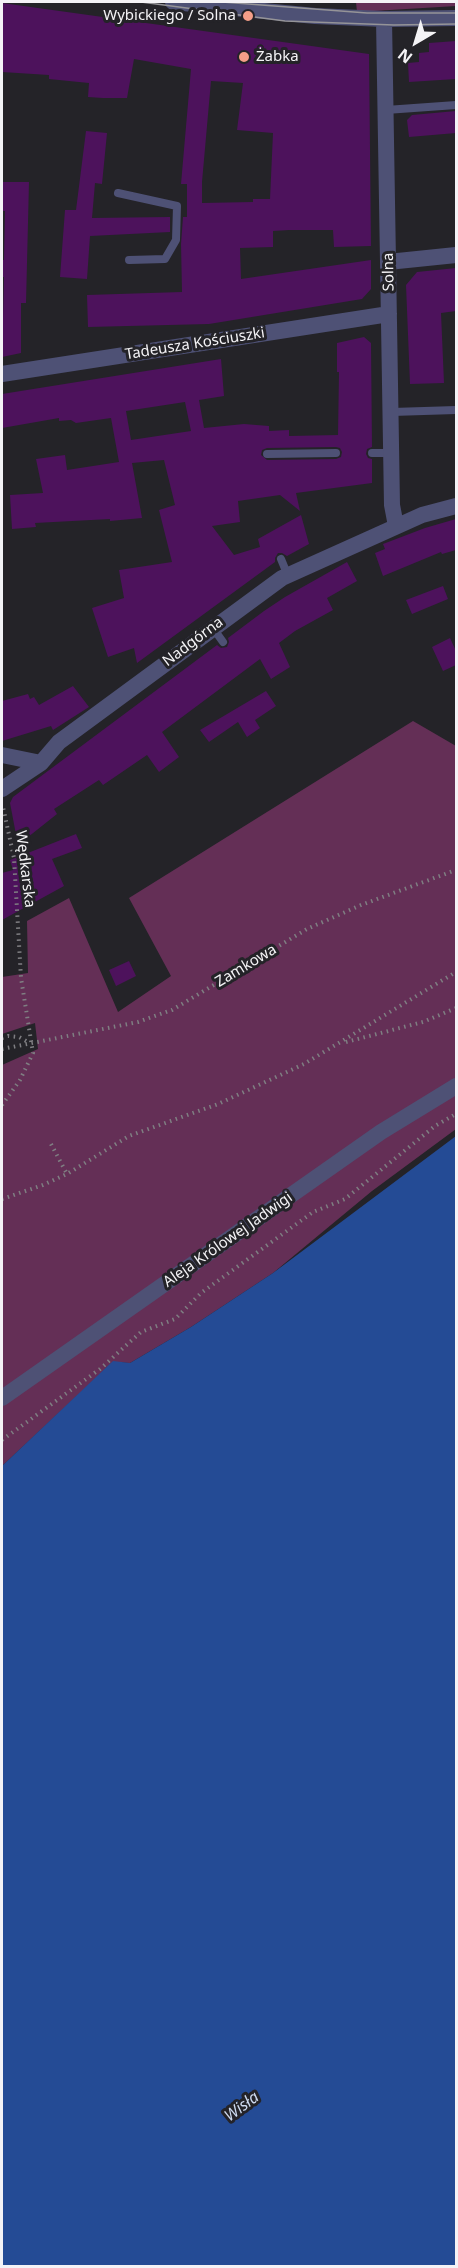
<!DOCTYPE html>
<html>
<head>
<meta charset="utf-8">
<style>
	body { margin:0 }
	#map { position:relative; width:458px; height:2268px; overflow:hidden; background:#242328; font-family:"Noto Sans",sans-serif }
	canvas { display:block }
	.frame { position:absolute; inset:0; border:3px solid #f4f3f6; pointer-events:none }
	.north { position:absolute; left:386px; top:12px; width:60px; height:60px; -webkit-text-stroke:4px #242328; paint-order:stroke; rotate:218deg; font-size:16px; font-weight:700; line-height:24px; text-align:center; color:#f4f3f6 }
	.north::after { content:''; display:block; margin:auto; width:21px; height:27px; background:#f4f3f6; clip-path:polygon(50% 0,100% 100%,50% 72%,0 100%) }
</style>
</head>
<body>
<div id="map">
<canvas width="458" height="2268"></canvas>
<div class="frame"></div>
<div class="north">N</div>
</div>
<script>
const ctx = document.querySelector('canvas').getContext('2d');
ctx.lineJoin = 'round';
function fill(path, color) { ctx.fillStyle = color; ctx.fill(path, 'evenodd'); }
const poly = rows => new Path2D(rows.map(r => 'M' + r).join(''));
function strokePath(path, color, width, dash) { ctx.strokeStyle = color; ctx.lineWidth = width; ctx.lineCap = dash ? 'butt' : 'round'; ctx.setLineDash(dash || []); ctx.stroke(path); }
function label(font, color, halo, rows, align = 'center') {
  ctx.font = font + ' "Noto Sans",sans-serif'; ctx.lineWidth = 6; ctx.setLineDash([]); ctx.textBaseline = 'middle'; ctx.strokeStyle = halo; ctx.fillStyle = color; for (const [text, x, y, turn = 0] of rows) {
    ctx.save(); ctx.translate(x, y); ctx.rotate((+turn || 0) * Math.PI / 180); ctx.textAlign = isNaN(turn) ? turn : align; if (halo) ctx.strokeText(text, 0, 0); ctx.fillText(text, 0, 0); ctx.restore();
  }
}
fill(poly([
	[356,2,456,2,456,6,357,12],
	[413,721,456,746,456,1129,372,1191,273,1273,191,1327,130,1363,113,1362,2,1466,2,1065,38,1049,35,1023,2,1034,2,977,28,973,27,921,69,898,118,1012,171,976,129,898]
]), '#642f56');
fill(poly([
	[456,1136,456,2266,2,2266,2,1466,113,1361,130,1363,191,1327,273,1273]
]), '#244b95');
fill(poly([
	[2,3,369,54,371,246,334,247,333,230,289,230,273,231,273,247,240,248,241,279,371,260,371,289,362,299,209,324,88,327,87,295,182,292,181,244,183,217,187,217,187,184,181,184,191,69,134,59,127,98,103,98,88,97,89,83,49,79,49,75,2,72],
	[211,81,243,83,237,130,273,133,270,199,253,199,253,202,202,203,202,182],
	[456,41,456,79,409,82,408,63,419,62,419,53,429,52,429,43],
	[456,111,456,133,409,137,407,120,412,115],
	[86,131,107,133,102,184,95,183,92,218,170,217,170,232,90,236,87,279,60,277,65,210,76,210],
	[2,182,29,182,26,303,21,303,21,353,2,357,4,277,2,277,2,260,4,260,5,211,2,211],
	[456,268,456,311,441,313,444,383,410,384,406,285,417,272],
	[364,337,371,343,372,447,367,449,366,454,368,458,372,459,372,483,296,493,300,511,280,495,238,501,240,522,212,526,234,555,260,547,258,539,301,515,309,544,287,556,282,553,278,553,275,558,275,562,137,663,134,648,108,657,92,608,124,598,119,570,172,562,159,510,175,505,164,460,132,463,142,518,110,521,110,519,35,523,36,527,12,529,10,495,43,493,36,459,65,455,67,470,119,462,111,418,76,423,71,420,59,421,59,418,2,428,2,394,221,359,224,396,199,400,204,428,244,424,269,426,269,431,289,430,289,436,338,435,339,372,337,372,337,343],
	[185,402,191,431,131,440,126,411],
	[336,447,340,448,342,452,341,457,336,459,267,460,261,455,262,450,267,448],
	[456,519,456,550,442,554,441,552,383,576,375,553,385,549,383,544,425,528],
	[347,562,357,581,327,598,333,610,295,631,279,643,290,667,271,679,260,659,162,732,179,757,159,772,147,755,103,785,99,780,54,809,57,814,18,845,10,803,13,797,217,645,221,648,227,647,229,642,228,638,264,611,285,597],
	[443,586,448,599,412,614,406,600],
	[450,638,456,651,456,665,443,671,432,647],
	[73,686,89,707,53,730,51,726,2,741,2,701,28,694,30,699,34,697,39,705],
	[266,691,276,706,255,720,260,728,247,737,238,722,209,742,200,730],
	[76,834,82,848,52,859,64,886,2,920,2,873,13,870,10,860],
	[129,961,136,976,116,986,109,970]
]), '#4d125c');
strokePath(poly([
	[2,1038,8,1036,19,1037,30,1043],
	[346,1042,423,1022,456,1008],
	[2,1049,138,1022,172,1010,307,929,361,905,456,870],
	[2,1105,20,1080,33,1053,21,978,14,858,3,807],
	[51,1144,67,1174],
	[2,1199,43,1185,67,1174,129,1136,218,1104,304,1064,456,972],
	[2,1440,100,1369,141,1332,175,1319,201,1293,313,1212,345,1199,435,1126,456,1114]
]), '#7f7e82', 4, [1.5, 4.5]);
strokePath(poly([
	[386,110,456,105],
	[118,193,177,206,176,240,165,259,129,260],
	[392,412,456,410],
	[372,453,392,453],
	[267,454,336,453],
	[281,559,288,576],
	[213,628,223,642]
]), '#4e5175', 8);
strokePath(poly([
	[173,2,315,16,384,19,456,18],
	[384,19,392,505,396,526],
	[388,262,456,255],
	[2,374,389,314],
	[2,755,41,763],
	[2,789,41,763,59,742,282,578,422,515,456,506],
	[2,1398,381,1132,456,1086]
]), '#4e5175', 16);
strokePath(poly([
	[141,2,285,21,394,25,456,24],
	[222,2,367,13,456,13]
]), '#959498', 1.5);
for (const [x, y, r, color] of [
	[248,16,6,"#f49e88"],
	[244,57,6,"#f49e88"]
]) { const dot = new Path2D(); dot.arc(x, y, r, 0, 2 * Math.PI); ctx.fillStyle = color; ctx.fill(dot); strokePath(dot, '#242328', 2); }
label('15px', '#f4f3f6', '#242328', [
	["Wybickiego / Solna",236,16],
	["Żabka",256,57,"left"]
], 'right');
label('15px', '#f4f3f6', '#242328', [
	["Solna",389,272,-91],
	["Tadeusza Kościuszki",195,344,-9],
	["Nadgórna",193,642,-37],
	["Wędkarska",25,869,83],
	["Zamkowa",246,966,-31],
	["Aleja Królowej Jadwigi",228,1240,-35]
]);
label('italic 16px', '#cdd9ee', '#242328', [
	["Wisła",242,2107,-37]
]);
</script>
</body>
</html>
